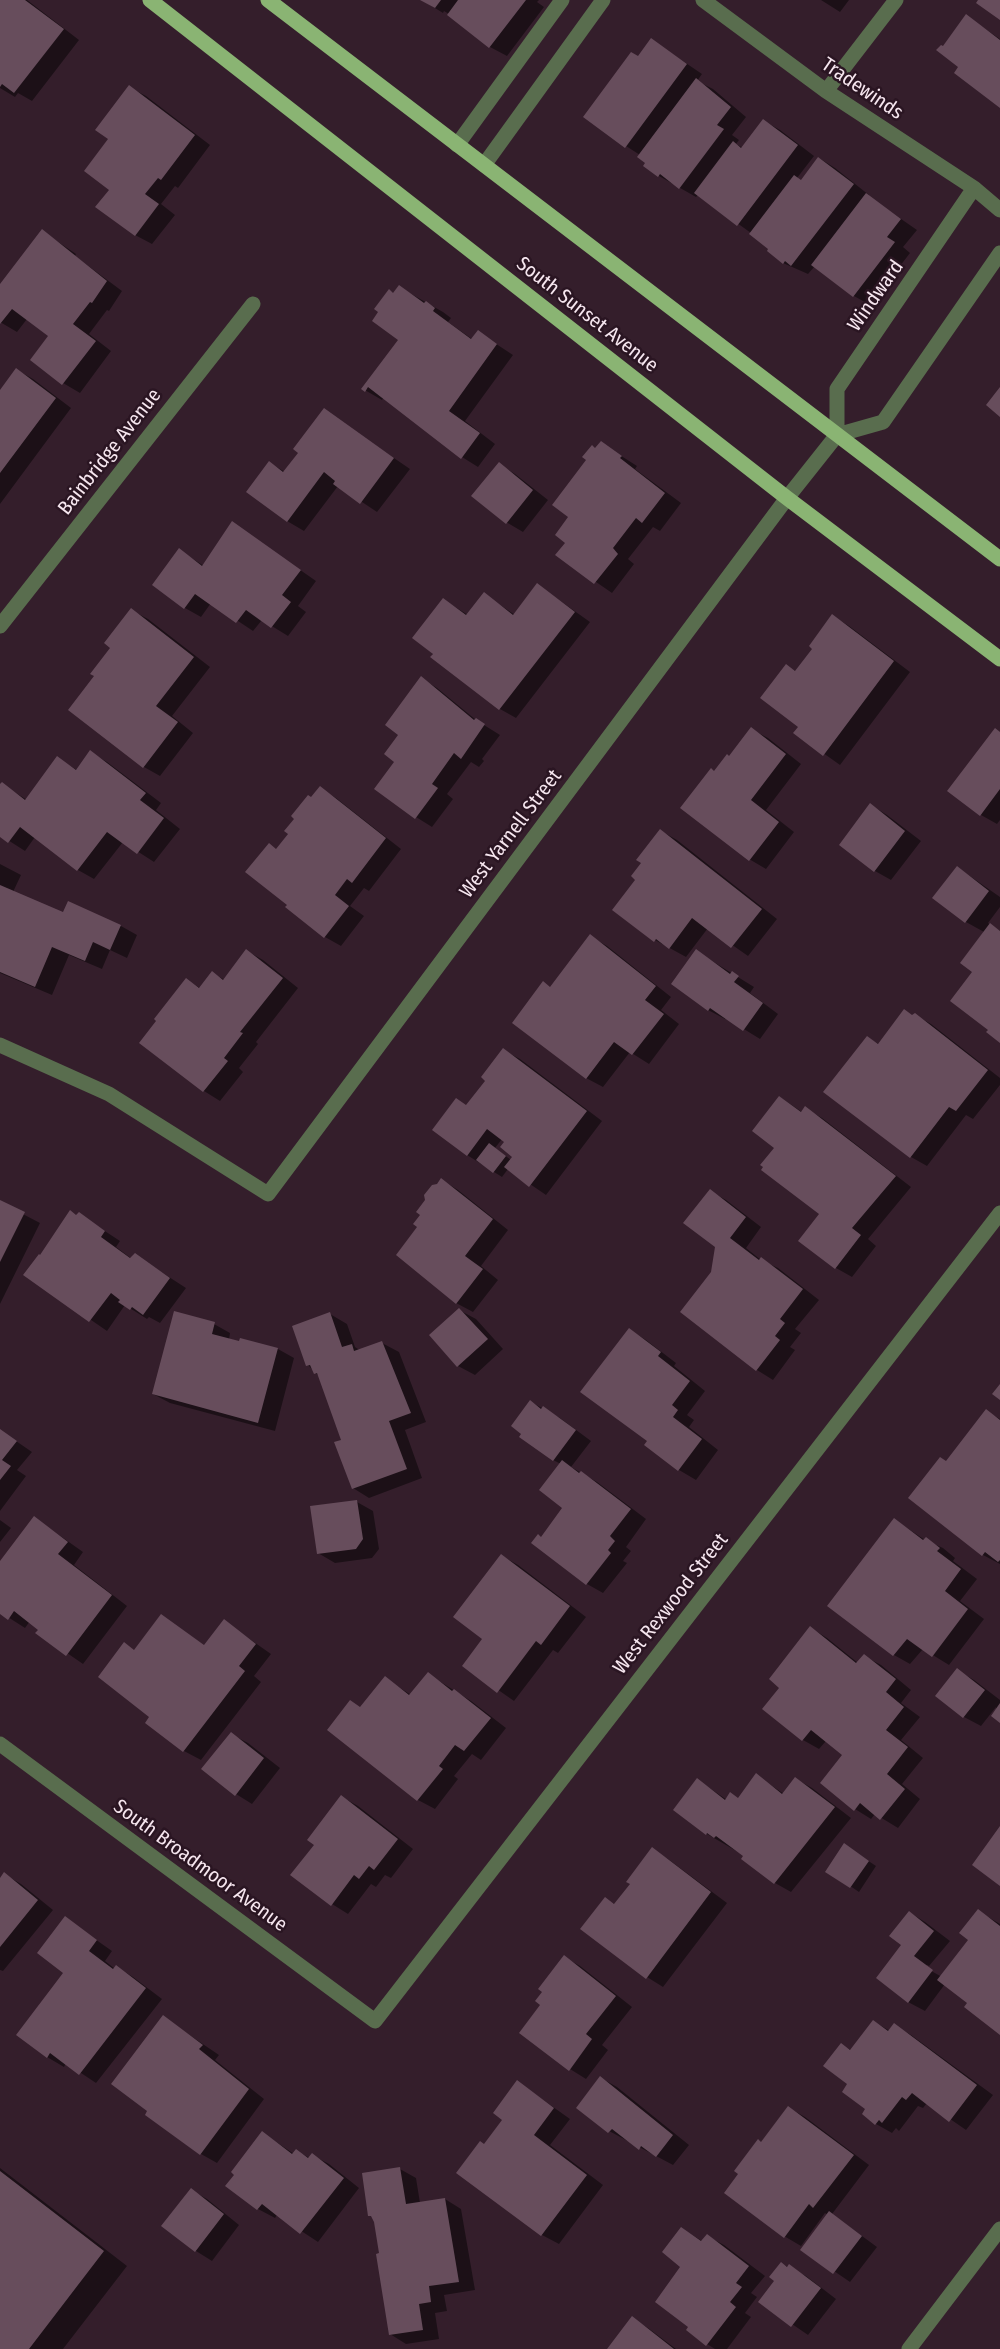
<!DOCTYPE html>
<html>
<head>
<meta charset="utf-8">
<style>
	body { margin:0 }
	canvas { display:block; background:#341e2b }
</style>
</head>
<body>
<canvas width="1000" height="2349"></canvas>
<script>
const ctx = document.querySelector('canvas').getContext('2d');
ctx.lineJoin = 'round';
function fill(path, color) { ctx.fillStyle = color; ctx.fill(path, 'evenodd'); }
const poly = rows => new Path2D(rows.map(r => 'M' + r).join(''));
function strokePath(path, color, width, dash) { ctx.strokeStyle = color; ctx.lineWidth = width; ctx.lineCap = dash ? 'butt' : 'round'; ctx.setLineDash(dash || []); ctx.stroke(path); }
function label(font, color, halo, rows, align = 'center') {
  ctx.font = font + ' "Fira Sans Condensed",sans-serif'; ctx.lineWidth = 5; ctx.setLineDash([]); ctx.textBaseline = 'middle'; ctx.strokeStyle = halo; ctx.fillStyle = color; for (const [text, x, y, turn = 0] of rows) {
    ctx.save(); ctx.translate(x, y); ctx.rotate((+turn || 0) * Math.PI / 180); ctx.textAlign = isNaN(turn) ? turn : align; if (halo) ctx.strokeText(text, 0, 0); ctx.fillText(text, 0, 0); ctx.restore();
  }
}
fill(poly([
	[0,0,27,0,79,40,32,101,18,93,15,97,0,88],
	[422,0,539,0,537,2,544,7,507,56,490,47,449,14,444,11,443,13],
	[821,0,849,0,840,12],
	[966,16,1000,39,1000,106,943,48],
	[652,40,702,74,697,81,713,89,746,117,732,135,739,140,736,144,743,148,764,121,780,130,814,156,797,178,802,181,819,158,835,168,869,195,868,196,917,230,903,247,910,253,870,305,854,296,815,266,808,274,783,263,771,249,751,233,698,195,696,197,659,176,645,166,647,163,640,155,626,146,639,58],
	[129,87,146,96,210,145,178,188,175,186,161,204,175,215,152,244,135,235,111,189,110,139],
	[42,231,76,254,75,256,122,291,109,311,107,310,89,334,111,351,80,393,63,383,50,336,27,319,17,332,0,322,0,287],
	[399,287,443,312,451,318,448,322,472,339,478,332,513,355,465,421,495,444,478,467,462,457,384,397,382,400,363,389,400,340,394,294],
	[17,370,33,379,71,408,0,504,0,393],
	[324,410,410,469,377,512,338,486,304,531,287,521,270,463,285,472,300,453],
	[601,443,637,466,635,469,681,503,660,531,653,527,628,559,634,564,612,593,557,555,567,543,571,517,596,449],
	[499,464,515,474,548,500,523,532,506,522],
	[233,523,316,581,298,606,306,612,288,636,262,620,253,631,211,603,201,617,185,608,154,584,179,550,204,566],
	[538,585,590,622,516,718,500,709,432,657,444,600,468,615,484,594,515,615],
	[131,610,148,619,210,667,172,716,193,733,160,776,144,767,96,676],
	[833,616,849,626,910,672,840,765,795,733,800,726,786,666,797,672,814,649],
	[421,678,437,688,476,720,500,735,482,759,484,761,479,767,471,762,447,794,453,799,432,827,416,817,396,762,400,735],
	[751,729,768,738,801,764,766,810,794,832,766,869,749,859,715,772,729,758],
	[1000,733,1000,820,997,824,981,815],
	[90,752,107,762,161,803,156,810,180,829,154,862,123,842,94,879,78,870,35,837,25,851,0,835,0,787,2,784,27,800,57,758,77,770],
	[320,788,336,798,401,849,369,891,364,888,350,906,364,916,341,946,325,937,289,905,277,850],
	[871,805,887,815,921,841,891,880,875,871],
	[661,831,677,840,777,919,748,956,708,928,686,957,655,940,637,880,643,863],
	[0,864,21,875,13,892,64,914,68,903,121,926,137,935,127,958,110,950,102,969,69,955,52,995,0,973],
	[957,867,1000,897,1000,907,988,923,1000,931,1000,1041,990,1030,974,971,984,932,966,922],
	[590,936,607,946,671,997,661,1010,679,1024,649,1064,630,1052,603,1087,586,1078],
	[247,951,263,960,298,988,256,1042,258,1044,239,1068,243,1072,220,1101,204,1091,158,1021,187,980,200,988,212,973,225,980],
	[696,951,754,987,750,993,778,1014,760,1039,726,1018,725,1019,708,1010],
	[915,1015,931,1024,1000,1078,1000,1085,973,1119,966,1115,927,1166,911,1157,867,1038,879,1044],
	[503,1050,520,1059,602,1121,546,1195,508,1169,502,1177,467,1155,467,1106,487,1080],
	[502,1139,514,1156,511,1160,495,1148],
	[780,1097,802,1112,805,1108,822,1118,911,1187,868,1239,876,1246,852,1277,836,1268,821,1214,776,1148],
	[442,1180,458,1190,508,1230,481,1266,498,1280,473,1312,456,1303,419,1226],
	[710,1191,726,1200,761,1227,746,1248,761,1260,778,1268,819,1300,795,1329,801,1333,790,1347,795,1350,773,1380,757,1370,682,1312,713,1272,717,1247],
	[0,1202,40,1223,0,1304],
	[79,1214,120,1241,116,1247,132,1259,135,1255,186,1288,160,1323,149,1317,147,1319,125,1305,107,1331,26,1275],
	[459,1310,476,1319,503,1349,475,1375,458,1366,431,1335],
	[330,1314,347,1324,355,1347,361,1351,382,1343,399,1352,426,1422,405,1430,422,1478,369,1498,353,1488,342,1441,319,1376,308,1365],
	[214,1324,230,1333,229,1340,240,1343,241,1339,278,1349,294,1358,275,1431,170,1403,153,1394],
	[630,1330,646,1340,676,1363,674,1366,705,1391,687,1415,694,1420,689,1427,718,1450,696,1480,679,1470,646,1445,650,1441],
	[531,1402,560,1418,591,1441,571,1467,597,1482,646,1519,626,1547,631,1551,623,1561,627,1563,603,1593,587,1584,541,1538,564,1508,561,1464,553,1460],
	[986,1411,1000,1419,1000,1564,983,1555,910,1498,947,1463],
	[0,1430,32,1452,17,1470,26,1476,0,1511],
	[357,1502,373,1511,379,1549,372,1558,335,1563,318,1553],
	[35,1518,83,1552,74,1565,127,1606,83,1664,38,1633,40,1629,30,1621,25,1628,0,1612,0,1564],
	[0,1520,11,1528,0,1542],
	[895,1520,925,1540,943,1548,955,1558,953,1561,977,1579,960,1601,984,1619,949,1665,923,1649,910,1664,894,1655],
	[502,1556,518,1565,586,1617,558,1653,553,1650,514,1701,464,1666,485,1639],
	[162,1616,205,1646,224,1621,271,1654,254,1676,261,1682,201,1760,184,1751,147,1723,152,1717,125,1644,135,1651],
	[811,1628,827,1638,858,1663,864,1656,881,1665,911,1690,901,1703,920,1717,901,1740,923,1758,902,1784,920,1799,898,1828,875,1814,871,1819,855,1809,844,1755,826,1741,819,1749,803,1740,781,1687],
	[957,1670,974,1680,1000,1700,1000,1721,996,1707,981,1726,964,1717,937,1696],
	[428,1674,471,1701,506,1728,481,1760,472,1754,454,1776,458,1779,435,1809,418,1800,329,1730,361,1708,385,1678,411,1695],
	[231,1734,248,1743,280,1768,252,1804,236,1794],
	[756,1775,784,1794,796,1779,812,1788,851,1818,791,1892,775,1883,745,1856,707,1834,675,1809,698,1780,727,1800,739,1799],
	[342,1797,358,1806,413,1849,391,1878,385,1875,376,1887,371,1884,348,1914,332,1904,316,1845],
	[652,1849,668,1859,727,1903,663,1987,647,1977,605,1899,616,1905,632,1884],
	[852,1850,876,1866,859,1892,828,1871],
	[4,1874,21,1884,53,1910,3,1971,0,1970,0,1878,2,1879],
	[978,1911,1000,1924,1000,2033,970,2003,945,1984,925,2011,908,2002,903,1945,909,1912,925,1922,950,1941,929,1966,927,1965,926,1968,942,1977,970,1939],
	[65,1918,112,1951,105,1961,115,1969,117,1967,133,1977,162,1999,96,2083,66,2063,64,2067,47,2057,65,1972],
	[564,1957,580,1966,632,2007,602,2045,608,2050,586,2079,570,2069,542,2005],
	[163,2017,219,2055,215,2060,264,2099,217,2163,201,2154],
	[873,2021,890,2031,894,2025,911,2035,993,2095,966,2130,927,2103,923,2108,918,2106,899,2131,896,2128,892,2133,876,2124,849,2084,841,2045,851,2050],
	[601,2078,617,2087,689,2145,673,2165,609,2131],
	[518,2082,570,2119,550,2145,603,2185,559,2244,542,2235,459,2173,485,2145,504,2120],
	[789,2108,805,2117,869,2165,832,2214,877,2247,850,2282,802,2249,828,2215,825,2213,801,2246,784,2236,740,2174],
	[263,2133,294,2154,296,2151,310,2158,312,2155,329,2164,359,2188,318,2242,277,2215,275,2218,258,2209,228,2185],
	[0,2168,127,2266,63,2349,0,2349],
	[400,2169,416,2178,420,2203,445,2199,461,2209,475,2290,444,2295,447,2311,435,2313,439,2339,406,2344,390,2334,381,2255],
	[191,2190,207,2199,239,2225,212,2261,196,2251,163,2226],
	[681,2228,702,2241,707,2236,724,2245,765,2276,751,2293,757,2297,745,2313,751,2317,727,2349,715,2349,707,2344,690,2326,683,2267],
	[782,2264,806,2276,836,2299,808,2335,760,2302,776,2281],
	[632,2318,648,2328,676,2349,609,2349]
]), '#0007');
fill(poly([
	[0,0,25,0,64,29,14,93,2,84,0,87],
	[420,0,441,0,435,8],
	[458,0,526,0,489,48,447,15],
	[978,0,1000,0,1000,20,976,3],
	[966,14,1000,40,1000,108,954,73,958,67,936,50,941,45,943,46],
	[651,38,687,64,625,148,583,117,631,52,638,56],
	[696,78,731,107,717,125,724,129,679,189,660,174,658,177,643,166,645,163,637,157],
	[129,85,195,135,161,180,158,178,145,194,159,204,135,236,95,207,109,190,84,171,108,139,95,130],
	[763,119,798,145,737,226,694,193,733,141,741,148],
	[818,157,854,184,791,266,785,261,783,264,767,251,768,249,749,234,794,175,801,180],
	[866,193,901,219,887,237,895,242,853,297,811,265],
	[42,229,107,281,92,303,90,302,73,324,96,341,62,385,30,360,48,336,12,309,0,324,0,284],
	[399,285,424,303,426,301,435,308,433,311,471,339,478,330,497,344,449,411,480,433,461,459,368,387,365,392,361,389,398,340,372,321,378,312,374,309,389,289,393,293],
	[16,368,56,398,0,473,0,390],
	[1000,387,1000,417,986,405],
	[324,408,394,458,360,504,333,484,335,481,324,472,287,522,246,492,269,461,283,472,298,453,293,449],
	[601,441,622,456,620,458,665,493,642,523,636,518,613,548,618,554,594,584,555,555,565,543,555,535,568,517,552,505,586,460,582,457,592,445,595,448],
	[499,462,533,490,506,524,471,496],
	[232,521,301,570,282,595,291,602,271,628,246,610,236,623,195,594,184,609,152,585,179,548,202,566],
	[537,583,575,612,499,710,430,657,433,654,412,638,443,598,466,615,484,592,513,615],
	[131,608,194,657,156,706,178,722,143,768,68,710,94,676,90,674,110,648,104,643],
	[832,614,894,661,823,756,793,733,798,727,760,698,786,664,795,671,812,649,809,646],
	[421,676,474,720,476,718,485,724,461,759,454,753,432,784,438,788,415,819,374,789,394,762,384,754,398,735,385,725],
	[751,727,786,754,751,800,779,822,749,861,680,808,711,768,714,771,727,754,729,756],
	[995,728,1000,732,1000,789,980,816,947,791],
	[90,750,146,793,140,800,164,818,137,854,107,832,77,871,20,827,8,843,0,837,0,784,2,782,25,800,57,756,76,770],
	[320,786,386,838,352,883,347,879,335,895,349,906,324,938,285,907,287,905,245,872,269,843,276,849,288,834,284,831,294,819,291,816,308,795,311,797],
	[870,803,905,831,874,872,839,845],
	[660,829,762,909,731,948,692,918,669,949,656,939,654,942,612,910,635,880,631,876,641,863,636,860],
	[957,866,989,891,965,923,932,898],
	[0,885,63,912,68,901,121,925,110,950,93,942,85,961,52,947,35,987,0,972],
	[990,923,1000,931,1000,1043,986,1032,988,1030,950,1001,972,972,960,963],
	[590,934,656,986,645,1000,664,1014,632,1055,614,1042,586,1079,512,1023,543,981,550,987],
	[246,949,283,978,240,1032,243,1033,224,1058,228,1061,203,1092,139,1043,156,1021,154,1019,186,978,199,988,212,971,223,980],
	[696,949,730,974,732,971,739,976,734,982,763,1003,743,1031,710,1008,708,1011,671,984],
	[904,1009,912,1015,915,1013,988,1070,956,1111,949,1107,910,1158,823,1092,867,1036,878,1044],
	[503,1048,587,1111,529,1187,504,1167,512,1157,500,1147,504,1142,487,1129,467,1156,432,1130,456,1098,466,1105,485,1081,481,1077],
	[779,1096,801,1112,805,1106,896,1176,852,1228,861,1235,835,1269,798,1241,819,1214,761,1170,763,1167,760,1165,774,1148,752,1131],
	[489,1143,506,1156,493,1173,476,1160],
	[441,1178,493,1219,465,1256,483,1269,456,1304,396,1255,417,1227,413,1224,420,1215,416,1212,425,1200,424,1195,432,1185,437,1184],
	[710,1189,746,1217,730,1238,759,1260,761,1257,803,1289,780,1319,785,1323,775,1336,780,1340,756,1371,680,1312,711,1272,715,1247,683,1223],
	[0,1200,25,1212,0,1262],
	[70,1210,76,1215,79,1212,105,1231,101,1237,130,1258,135,1253,170,1278,143,1315,132,1307,130,1310,118,1302,120,1300,111,1293,89,1322,23,1275,39,1254,40,1255],
	[459,1308,488,1339,457,1367,429,1335],
	[174,1311,215,1322,212,1334,239,1341,240,1338,278,1348,258,1423,152,1394],
	[330,1312,342,1347,352,1344,354,1351,382,1341,411,1413,389,1421,407,1469,352,1489,334,1442,341,1440,317,1373,314,1374,310,1365,306,1366,292,1326],
	[629,1328,661,1352,658,1356,690,1381,672,1405,678,1410,673,1417,702,1439,678,1471,644,1445,647,1441,580,1392],
	[1000,1384,1000,1400,992,1394],
	[530,1400,541,1409,543,1406,576,1430,553,1461,519,1437,521,1434,511,1426],
	[986,1409,1000,1420,1000,1560,998,1562,985,1552,982,1556,908,1498,940,1457,946,1461],
	[0,1429,17,1441,2,1460,11,1466,0,1480],
	[562,1460,579,1473,581,1471,631,1509,610,1536,615,1541,608,1550,611,1553,586,1585,531,1543,538,1534,541,1537,562,1508,539,1490],
	[357,1500,363,1539,356,1549,317,1554,310,1506],
	[34,1516,68,1542,58,1554,112,1595,66,1656,35,1633,38,1630,14,1611,8,1620,0,1614,0,1561],
	[894,1518,923,1540,926,1537,940,1548,937,1551,961,1569,945,1591,968,1609,932,1657,907,1639,893,1656,827,1606],
	[501,1554,570,1606,541,1645,536,1641,497,1693,462,1666,482,1639,453,1617],
	[161,1614,204,1645,224,1619,256,1644,239,1666,245,1671,183,1752,145,1723,149,1717,98,1677,124,1642,134,1650],
	[810,1626,856,1663,864,1654,896,1679,886,1692,904,1707,886,1730,908,1747,887,1774,905,1789,880,1820,860,1803,854,1811,820,1783,842,1755,811,1730,802,1741,762,1709,779,1688,769,1679],
	[957,1668,985,1690,963,1718,935,1696],
	[428,1672,452,1691,454,1689,491,1718,464,1751,455,1745,439,1766,443,1769,417,1801,327,1730,350,1700,360,1707,385,1676,409,1695],
	[1000,1703,1000,1723,991,1716],
	[231,1732,264,1758,235,1796,201,1769],
	[756,1773,782,1794,795,1777,835,1807,774,1884,741,1859,743,1856,716,1836,714,1838,707,1833,706,1835,673,1810,697,1778,725,1800,730,1792,738,1798],
	[341,1795,398,1839,374,1870,369,1866,359,1879,354,1875,331,1906,290,1875,314,1845,307,1840],
	[1000,1826,1000,1886,972,1865],
	[844,1843,869,1861,850,1888,825,1872],
	[652,1847,711,1892,646,1979,580,1929,605,1897,614,1904,630,1884,626,1882],
	[4,1872,38,1900,0,1947,0,1878],
	[978,1909,1000,1926,1000,2035,964,2007,967,2003,937,1980,968,1940,959,1933],
	[909,1911,934,1931,914,1956,933,1970,908,2003,876,1978,901,1945,889,1936],
	[65,1916,97,1940,89,1951,113,1969,116,1965,146,1988,79,2075,50,2053,47,2058,16,2035,63,1973,37,1953],
	[564,1955,616,1996,586,2034,592,2039,569,2071,519,2033,540,2005,535,2001,542,1992,538,1989],
	[163,2015,203,2045,199,2049,249,2089,200,2155,145,2115,147,2111,111,2084],
	[873,2020,888,2031,894,2023,977,2085,949,2122,912,2093,906,2100,902,2097,882,2123,879,2120,875,2125,862,2114,865,2109,842,2092,847,2084,823,2066,841,2043,850,2050],
	[600,2076,673,2135,656,2157,641,2146,639,2150,612,2129,608,2133,576,2108],
	[517,2080,554,2108,534,2135,587,2175,541,2236,456,2173,480,2141,484,2144,502,2120,493,2113],
	[788,2106,854,2155,813,2208,809,2204,784,2238,724,2193,738,2174,734,2171,758,2139,761,2142],
	[262,2131,292,2154,296,2149,308,2158,312,2153,344,2178,300,2234,262,2204,257,2210,225,2186,234,2175,231,2172],
	[400,2167,406,2204,445,2198,459,2282,429,2286,431,2302,419,2304,423,2330,389,2335,376,2254,379,2253,374,2222,371,2216,368,2216,362,2173],
	[0,2171,104,2251,29,2349,0,2349],
	[191,2188,224,2214,195,2252,161,2226],
	[829,2211,862,2236,833,2274,800,2250],
	[681,2227,701,2241,707,2234,749,2266,736,2283,742,2287,730,2302,736,2307,706,2346,686,2330,688,2327,655,2302,680,2267,662,2252],
	[781,2262,787,2267,789,2264,821,2288,791,2327,758,2302,774,2281,769,2277],
	[632,2316,674,2349,607,2349]
]), '#674d5c');
strokePath(poly([
	[703,0,826,91,974,188,1000,210],
	[826,91,896,0],
	[457,145,562,0],
	[484,165,603,0],
	[837,435,837,389,974,188],
	[0,626,253,304],
	[0,1045,109,1094,268,1194,787,498,837,435,883,422,1000,253],
	[0,1744,375,2021,1000,1213],
	[909,2349,1000,2229]
]), '#596d4e', 15);
strokePath(poly([
	[150,0,787,498,1000,659],
	[268,0,1000,559]
]), '#8ab473', 15);
label('20px', '#f6e6ef', '#2a1522', [
	["Tradewinds",862,89,34],
	["Windward",876,296,-55],
	["South Sunset Avenue",587,315,38],
	["Bainbridge Avenue",110,452,-52],
	["West Yarnell Street",511,834,-53],
	["West Rexwood Street",671,1604,-52],
	["South Broadmoor Avenue",200,1866,36]
]);
</script>
</body>
</html>
